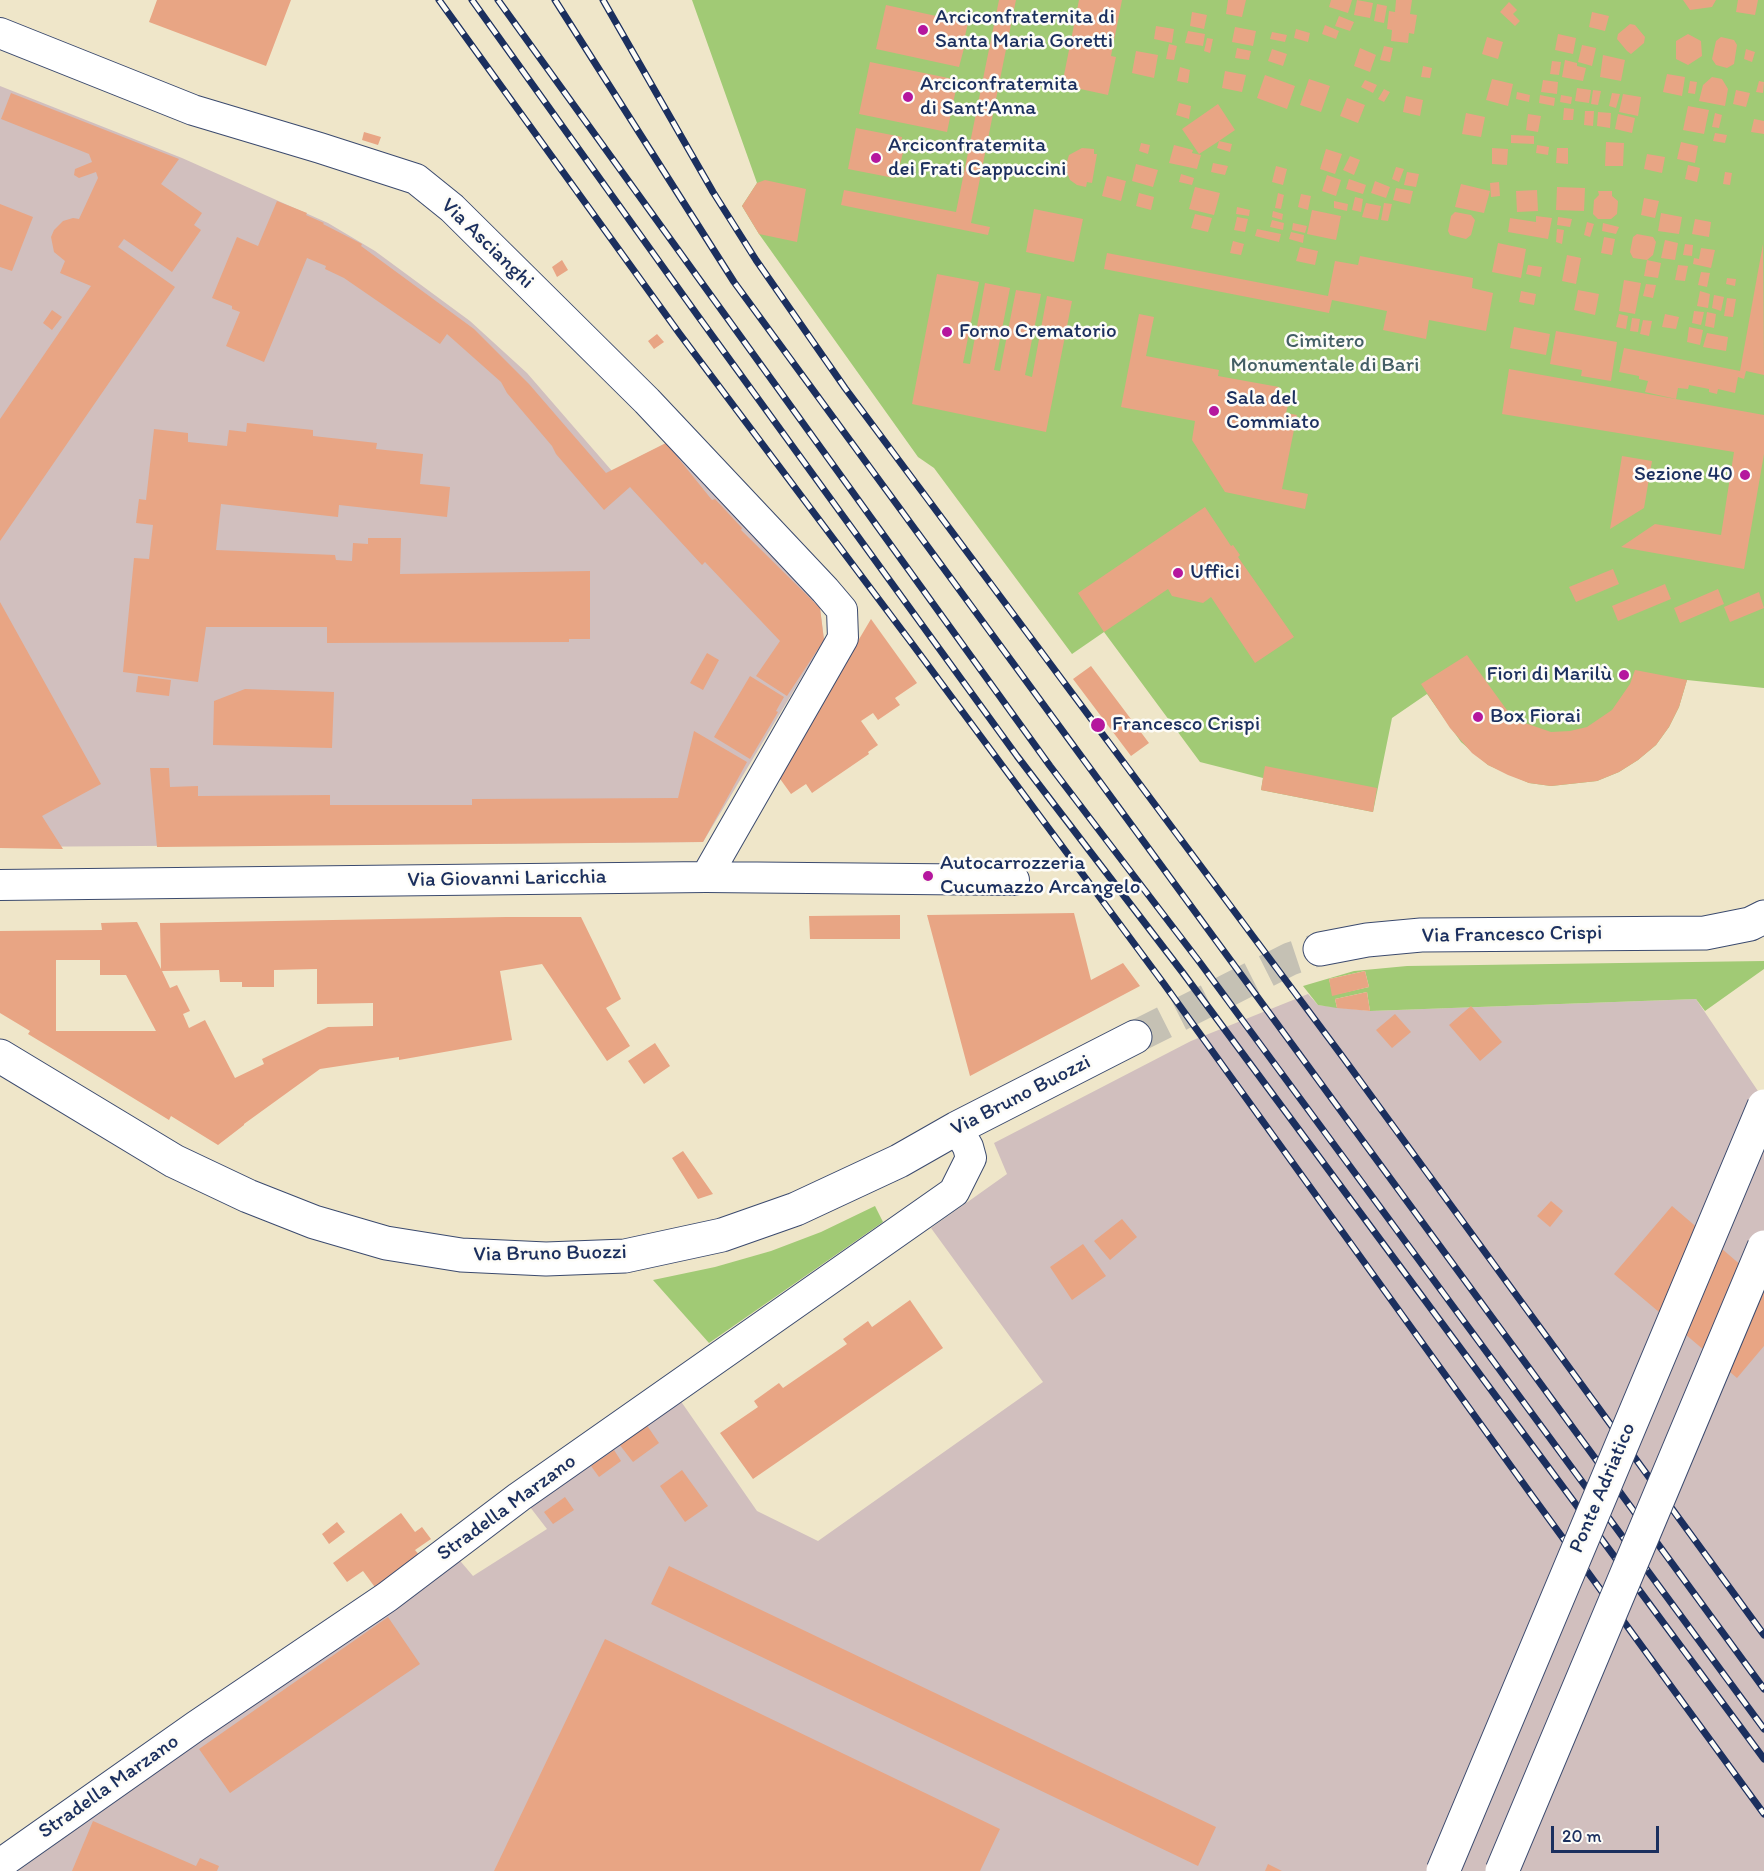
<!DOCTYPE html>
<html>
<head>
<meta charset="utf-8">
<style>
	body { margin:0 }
	#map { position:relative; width:1764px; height:1871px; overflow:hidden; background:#efe6c9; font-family:Itim,sans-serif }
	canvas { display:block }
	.scale { position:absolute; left:1551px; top:1826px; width:108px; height:27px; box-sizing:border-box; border:3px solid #1b2f5e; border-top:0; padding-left:8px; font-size:18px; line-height:21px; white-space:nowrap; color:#1b2f5e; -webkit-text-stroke:4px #fdfcf7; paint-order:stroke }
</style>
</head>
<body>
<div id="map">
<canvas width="1764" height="1871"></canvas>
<div class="scale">20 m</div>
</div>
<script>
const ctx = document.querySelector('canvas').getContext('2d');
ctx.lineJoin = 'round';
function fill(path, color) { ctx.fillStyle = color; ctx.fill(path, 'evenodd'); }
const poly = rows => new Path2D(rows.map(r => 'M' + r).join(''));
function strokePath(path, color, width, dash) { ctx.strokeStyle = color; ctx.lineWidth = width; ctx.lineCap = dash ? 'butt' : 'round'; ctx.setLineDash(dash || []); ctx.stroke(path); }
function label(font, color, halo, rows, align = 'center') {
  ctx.font = font + ' Itim,sans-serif'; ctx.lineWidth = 5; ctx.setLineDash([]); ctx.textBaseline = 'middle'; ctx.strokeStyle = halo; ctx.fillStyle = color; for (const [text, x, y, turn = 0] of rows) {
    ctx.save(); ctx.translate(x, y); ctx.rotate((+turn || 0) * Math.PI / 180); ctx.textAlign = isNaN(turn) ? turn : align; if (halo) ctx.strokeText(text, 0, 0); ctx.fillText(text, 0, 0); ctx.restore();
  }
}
fill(poly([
	[0,86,182,158,328,223,375,251,470,321,527,373,612,471,666,443,820,608,824,640,703,842,0,847],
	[1308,994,1318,1005,1370,1011,1696,999,1764,1100,1764,1871,18,1871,456,1556,473,1576,547,1529,530,1507,680,1400,757,1511,818,1541,1043,1382,931,1228,1007,1174,994,1143,1191,1041]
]), '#d1bfbe');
fill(poly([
	[692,0,1764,0,1764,688,1687,680,1679,707,1669,727,1656,745,1638,760,1619,772,1597,781,1551,786,1529,783,1488,765,1461,742,1427,694,1392,718,1373,812,1261,790,1263,778,1200,762,1104,632,1072,654,934,468,918,457,759,234,742,206,757,183],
	[1764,961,1764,969,1705,1011,1696,999,1370,1011,1367,992,1335,999,1337,1008,1318,1005,1303,986,1354,971,1407,966],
	[1365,971,1369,987,1333,995,1329,979],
	[875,1206,883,1222,709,1343,653,1280,715,1267,771,1251,821,1232]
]), '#a1ca75');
fill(poly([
	[157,0,291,0,266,66,149,22],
	[999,0,1016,0,971,223,990,227,988,235,841,205,844,190,956,212],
	[1079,0,1122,0,1111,56,1116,57,1108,95,1062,85],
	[1228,0,1246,0,1242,17,1226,14],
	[1331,0,1352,0,1348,13,1329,7],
	[1357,0,1373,3,1370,18,1354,15],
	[1396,0,1412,0,1410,14,1417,15,1414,34,1409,33,1408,43,1391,41,1392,30,1387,29,1389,11,1395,12],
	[1683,0,1716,0,1712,7,1690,10],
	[1738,0,1758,0,1755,15,1736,12],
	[1509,2,1517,10,1513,14,1520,21,1515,26,1500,12],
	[1377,4,1387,6,1384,23,1374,21],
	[886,5,968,23,965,36,967,37,959,67,876,49],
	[1192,12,1207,15,1204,29,1190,26],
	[1592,12,1609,16,1605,31,1589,27],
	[1339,16,1354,22,1350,31,1335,26],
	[1630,24,1635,25,1645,37,1644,43,1631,54,1627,51,1617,39,1618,34],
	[1325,25,1339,31,1336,39,1322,34],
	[1156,26,1174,29,1172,43,1154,39],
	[1235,27,1256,31,1253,46,1232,42],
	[1296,29,1310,33,1308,42,1294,38],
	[1188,31,1205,34,1203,46,1185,43],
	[1272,32,1287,35,1285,42,1270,39],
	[1558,34,1576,38,1573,54,1555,50],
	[1688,34,1701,41,1702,56,1688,65,1676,59,1676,41],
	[1487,37,1503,42,1498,59,1482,54],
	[1721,37,1734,40,1737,45,1734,64,1727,68,1716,65,1712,59,1716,41],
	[1207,38,1213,39,1210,53,1204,51],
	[1169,44,1177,46,1174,60,1166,59],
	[1582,45,1596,48,1592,66,1578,62],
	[1384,46,1393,48,1390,62,1380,60],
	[1237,48,1251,51,1249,60,1235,58],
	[1360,48,1376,55,1370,72,1354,66],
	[1272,49,1287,54,1283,66,1268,61],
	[1746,49,1755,52,1752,62,1744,59],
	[1136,51,1158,55,1154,78,1132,73],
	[1603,55,1625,60,1621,81,1600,77],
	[1565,60,1577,63,1577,66,1586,68,1583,81,1562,77],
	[1552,61,1561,62,1559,75,1550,74],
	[870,62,958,80,947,132,859,114],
	[1423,66,1432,68,1430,78,1421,77],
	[1180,67,1190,70,1188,83,1177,81],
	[1225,71,1246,75,1242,92,1222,88],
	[1667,74,1685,77,1682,96,1663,92],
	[1265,75,1295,86,1287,109,1257,98],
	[1712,77,1722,79,1728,89,1725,106,1699,101,1703,85],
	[1309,79,1330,86,1321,112,1300,105],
	[1492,79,1513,84,1508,106,1486,100],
	[1365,80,1377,85,1373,93,1361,87],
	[1543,80,1558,82,1557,94,1541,92],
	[1690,81,1697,82,1695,94,1688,93],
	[1759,81,1764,82,1763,93,1756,92],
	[1577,88,1591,90,1589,103,1575,101],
	[1384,89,1390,92,1384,102,1378,99],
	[1593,90,1601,91,1598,105,1591,104],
	[1736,90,1750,93,1746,107,1733,104],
	[1517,92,1530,95,1529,102,1516,99],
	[11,93,179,159,161,184,202,213,194,225,201,230,172,272,124,239,118,247,175,287,0,541,0,419,91,286,60,273,65,261,54,252,51,237,54,230,63,221,73,218,79,219,98,178,96,172,79,178,74,175,75,169,92,162,89,154,1,119],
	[1612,93,1620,94,1616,108,1609,106],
	[1623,94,1641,97,1638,116,1619,112],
	[1540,95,1555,98,1554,106,1539,103],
	[1561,95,1572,97,1571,104,1560,102],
	[1406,96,1423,100,1420,116,1403,112],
	[1347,98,1365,105,1358,123,1340,116],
	[1179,103,1191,106,1189,119,1176,115],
	[1218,104,1235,130,1219,141,1232,144,1230,152,1217,148,1219,141,1199,154,1182,129],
	[1688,106,1709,110,1704,134,1683,130],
	[1564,108,1574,109,1573,120,1563,120],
	[1585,111,1594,111,1593,126,1584,125],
	[1598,112,1611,113,1610,128,1597,126],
	[1466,113,1485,117,1481,137,1462,134],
	[1715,113,1722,115,1719,128,1712,127],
	[1528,114,1541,116,1538,132,1526,130],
	[1618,114,1635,118,1632,133,1615,129],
	[1754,119,1764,121,1764,134,1751,132],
	[856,128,902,137,900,148,904,149,899,168,896,167,894,178,848,169],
	[364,132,381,137,378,145,362,140],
	[1715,133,1727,135,1725,143,1713,141],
	[1511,135,1534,136,1534,144,1511,143],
	[1606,142,1624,143,1623,166,1605,166],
	[1681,142,1698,146,1695,163,1677,159],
	[1141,143,1150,145,1148,154,1139,151],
	[1174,145,1193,150,1192,153,1201,155,1197,169,1169,163],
	[1537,145,1549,147,1548,155,1536,153],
	[1082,148,1094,149,1094,154,1097,154,1092,183,1087,182,1086,187,1077,185,1070,180,1065,168,1069,155],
	[1492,148,1508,149,1507,165,1492,164],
	[1557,148,1568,148,1568,164,1556,163],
	[1326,149,1342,154,1335,174,1320,169],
	[1647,154,1665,157,1662,173,1644,169],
	[1350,156,1360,160,1354,175,1343,170],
	[1213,163,1228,166,1225,175,1211,172],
	[1136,164,1158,170,1153,187,1132,181],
	[1688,165,1700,168,1697,182,1685,179],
	[1276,166,1287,169,1283,185,1272,182],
	[1396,167,1404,169,1399,182,1392,179],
	[1407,172,1419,174,1416,187,1404,185],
	[1725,172,1732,173,1730,185,1723,184],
	[1181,174,1194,178,1192,185,1179,182],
	[1327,175,1341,180,1336,196,1322,191],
	[1107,176,1126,181,1121,201,1102,196],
	[1349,179,1366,185,1363,194,1346,189],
	[765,180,806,189,797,242,759,234,742,206,757,183],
	[1375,181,1390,187,1386,198,1371,193],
	[1499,182,1500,196,1491,197,1490,183],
	[1461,184,1490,191,1484,213,1455,207],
	[1195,187,1220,193,1214,215,1189,209],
	[1557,187,1585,188,1584,211,1556,210],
	[1396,188,1413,191,1410,204,1393,200],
	[1537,190,1538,211,1517,212,1516,191],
	[1598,191,1612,191,1612,196,1618,201,1617,214,1611,219,1598,219,1593,214,1594,200,1599,195],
	[1139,193,1154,197,1151,210,1136,206],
	[1278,193,1284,195,1281,209,1275,208],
	[1301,194,1311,196,1308,210,1298,207],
	[1355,197,1363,199,1361,212,1352,210],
	[1644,198,1659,201,1655,218,1641,215],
	[277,201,307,213,306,215,324,223,323,224,362,244,361,246,474,329,529,384,606,473,666,443,712,500,715,499,742,528,741,530,820,608,824,640,787,696,756,676,780,641,705,562,702,565,630,487,604,510,556,454,552,446,507,393,501,382,447,334,440,344,344,278,325,269,326,266,307,258,264,362,226,346,240,312,232,309,232,306,212,298,237,237,258,246],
	[1334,201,1348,204,1347,211,1334,208],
	[1366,203,1381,206,1378,220,1362,217],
	[1384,203,1392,204,1388,221,1381,220],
	[0,204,33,217,12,271,0,267],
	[1237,207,1250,210,1249,216,1236,214],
	[1034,209,1083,219,1074,262,1026,252],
	[1312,210,1341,216,1336,240,1307,234],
	[1273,211,1283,214,1282,220,1272,217],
	[1455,212,1471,215,1475,220,1471,235,1466,239,1450,235,1448,231,1451,216],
	[1661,213,1682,217,1679,234,1658,231],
	[1195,214,1212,218,1208,232,1191,228],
	[1536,216,1552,218,1548,239,1508,232,1510,218,1536,222],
	[1237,217,1248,219,1245,232,1234,230],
	[1558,217,1572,219,1570,227,1557,225],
	[1695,219,1711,222,1709,237,1692,234],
	[1272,220,1284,223,1283,230,1270,227],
	[1587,222,1594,224,1590,237,1584,235],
	[1293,223,1307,226,1305,233,1292,230],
	[1603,223,1619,227,1616,234,1602,231],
	[1257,229,1281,234,1279,242,1255,236],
	[1557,229,1564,230,1562,244,1556,242],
	[1291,232,1304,235,1303,243,1289,239],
	[1637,234,1653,237,1656,242,1653,255,1647,260,1633,258,1630,252,1633,237],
	[1604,237,1615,239,1612,255,1601,253],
	[1665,240,1678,243,1675,260,1661,258],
	[1233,241,1244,244,1241,255,1230,253],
	[1498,243,1526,249,1521,278,1492,272],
	[1685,244,1693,245,1692,256,1683,255],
	[1763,244,1764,375,1746,371,1744,379,1738,377,1735,393,1718,389,1717,394,1709,392,1709,389,1689,385,1688,389,1678,388,1676,399,1645,392,1648,381,1639,379,1639,376,1619,372,1624,348,1740,371],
	[1300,247,1318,251,1315,265,1296,261],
	[1701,248,1715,250,1711,268,1693,264,1694,258,1699,259],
	[1107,253,1328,296,1335,261,1358,265,1360,256,1473,278,1472,288,1493,293,1486,331,1429,320,1426,339,1383,330,1387,311,1332,300,1329,313,1104,269],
	[1567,255,1581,258,1576,284,1562,281],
	[562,260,568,270,557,277,552,267],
	[1647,260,1661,263,1658,278,1644,276],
	[1528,265,1542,267,1540,277,1526,274],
	[1678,265,1688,266,1685,281,1675,280],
	[1701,272,1710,273,1707,287,1698,285],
	[937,274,979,282,963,363,970,364,985,283,1010,288,994,370,1000,371,1016,290,1041,294,1025,375,1032,377,1047,296,1072,301,1046,432,912,404],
	[1727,278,1736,279,1735,286,1726,284],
	[1624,280,1641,283,1635,314,1619,311],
	[1646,284,1656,285,1653,298,1643,296],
	[1578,290,1599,294,1595,315,1574,310],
	[1521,291,1536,294,1534,305,1519,302],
	[1700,291,1710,294,1708,308,1697,306],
	[1714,295,1724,297,1721,311,1712,308],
	[1727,298,1736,299,1733,317,1724,316],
	[52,310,62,317,52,330,43,323],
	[1694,311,1704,312,1701,325,1692,323],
	[1707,312,1716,314,1714,328,1705,326],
	[1139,314,1154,317,1146,356,1219,370,1218,376,1279,387,1276,399,1289,401,1286,413,1297,415,1282,489,1308,494,1305,509,1225,492,1192,440,1195,421,1121,407],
	[1619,314,1628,316,1626,329,1616,327],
	[1665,314,1679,317,1676,329,1662,327],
	[1632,318,1640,319,1638,332,1630,331],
	[1643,320,1652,321,1649,336,1640,334],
	[1514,327,1550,334,1546,355,1510,348],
	[1689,327,1703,330,1700,345,1687,342],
	[1556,331,1617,342,1611,381,1581,376,1582,370,1550,364],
	[1707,333,1728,337,1726,351,1703,347],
	[657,334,664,342,654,349,648,341],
	[1509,369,1764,415,1764,454,1744,569,1621,547,1655,524,1721,535,1734,452,1502,414],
	[247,423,313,430,313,436,377,443,376,449,423,454,420,484,450,487,447,517,339,505,338,517,221,504,216,550,335,555,336,560,352,561,353,543,368,544,368,538,401,538,400,574,590,571,590,639,569,639,569,642,327,643,327,627,206,627,198,682,123,672,134,558,149,559,153,525,136,523,139,499,146,500,154,429,188,433,188,442,227,446,229,430,246,432],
	[1622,456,1652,461,1644,508,1610,529],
	[1205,507,1231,546,1233,545,1240,555,1238,557,1294,637,1255,663,1211,597,1203,603,1172,596,1168,589,1104,632,1078,593],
	[1613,569,1619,584,1576,602,1569,587],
	[1665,584,1671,599,1618,621,1612,606],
	[1718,589,1724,604,1680,623,1674,608],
	[1759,592,1764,608,1730,622,1724,607],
	[0,602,101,784,42,816,63,849,0,848],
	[871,619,917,683,895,698,900,705,878,720,873,713,861,721,878,745,868,752,869,754,812,793,806,784,791,794,778,776],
	[707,653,719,660,703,690,690,683],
	[1467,655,1509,713,1522,722,1551,732,1570,731,1587,727,1612,710,1630,684,1635,670,1687,680,1679,707,1669,727,1656,745,1638,760,1619,772,1597,781,1551,786,1529,783,1508,775,1488,765,1472,753,1450,728,1421,684],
	[1091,666,1149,743,1131,756,1073,679],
	[138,676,171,680,169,696,136,692],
	[750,676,784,697,776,711,778,712,750,759,714,737],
	[245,689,334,692,332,748,213,745,214,701],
	[694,731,747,762,703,842,157,847,150,768,169,768,170,787,198,786,198,796,330,795,330,805,472,805,472,799,678,798],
	[1265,766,1377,788,1373,812,1261,790],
	[1074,913,1091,980,1123,963,1140,986,970,1076,927,915],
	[900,915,900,939,810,939,809,916],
	[506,917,581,917,621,999,606,1008,630,1046,607,1061,542,964,500,971,512,1040,399,1060,399,1057,320,1069,244,1124,244,1125,218,1145,171,1116,169,1120,76,1063,28,1034,30,1031,0,1013,0,931,102,930,101,923,137,922,161,969,160,923],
	[56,960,100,960,100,975,126,975,156,1031,56,1031],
	[317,969,317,1004,373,1003,373,1026,328,1027,262,1059,264,1064,235,1078,205,1020,189,1028,183,1014,190,1011,177,985,170,988,162,971,219,970,220,982,242,982,242,987,274,987,274,970],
	[1365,971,1369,987,1332,996,1329,979],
	[1367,992,1370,1011,1337,1008,1335,999],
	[1471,1006,1502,1042,1480,1061,1449,1025],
	[1395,1014,1411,1032,1392,1048,1376,1030],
	[655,1043,670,1066,644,1084,628,1061],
	[683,1151,713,1194,698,1199,672,1158],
	[1551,1201,1563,1211,1550,1227,1537,1216],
	[1672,1206,1764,1285,1764,1346,1737,1378,1614,1274],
	[1122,1219,1137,1237,1110,1260,1094,1241],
	[1083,1244,1106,1276,1072,1300,1050,1267],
	[910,1300,943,1348,753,1479,720,1433,758,1407,754,1401,779,1383,783,1388,847,1344,843,1339,868,1321,872,1327],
	[646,1424,659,1443,633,1462,619,1444],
	[614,1450,621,1461,599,1477,591,1466],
	[682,1470,708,1506,685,1522,660,1486],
	[565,1497,574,1510,553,1524,544,1512],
	[401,1513,415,1532,422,1527,431,1539,415,1550,420,1556,377,1590,363,1571,347,1582,333,1563],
	[337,1522,345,1532,329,1544,322,1534],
	[669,1566,1216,1827,1198,1866,651,1604],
	[388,1617,420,1664,230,1793,199,1749],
	[605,1639,1000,1829,980,1871,494,1871],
	[93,1821,196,1866,200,1858,219,1866,217,1871,72,1871],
	[1268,1864,1282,1871,1265,1871]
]), '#e8a584');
strokePath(poly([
	[1135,1037,1290,959,1320,949]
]), '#c5c1b4', 33, [33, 16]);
const minor = poly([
	[0,33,193,110,320,148,416,179,452,208,647,401,825,590,842,610,843,638,706,877],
	[0,885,706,877,1014,880],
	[0,1864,196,1726,387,1597,519,1497,954,1192,971,1158,968,1147,957,1128]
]);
const secondary = poly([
	[1320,949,1367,940,1421,935,1705,933,1750,924,1764,917],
	[0,1056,174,1161,248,1196,314,1222,386,1243,461,1255,546,1259,625,1256,722,1235,796,1209,899,1161,957,1128,1135,1037]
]);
strokePath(minor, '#3b4a6e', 32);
strokePath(secondary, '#3b4a6e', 35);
strokePath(minor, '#fff', 30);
strokePath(secondary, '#fff', 33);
const rail = poly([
	[439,0,679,333,913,645,1164,984,1533,1497,1764,1814],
	[472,0,698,316,1017,756,1183,973,1764,1759],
	[498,0,1050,766,1201,964,1764,1729],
	[555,0,734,282,1764,1689],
	[603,0,713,192,756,260,845,388,1342,1056,1764,1635]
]);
strokePath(rail, '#1b2f5e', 7);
strokePath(rail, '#fdfcf7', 4.5, [14]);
const secondaryBridge = poly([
	[1443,1871,1764,1106],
	[1502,1871,1764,1247]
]);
strokePath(secondaryBridge, '#3b4a6e', 35, []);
strokePath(secondaryBridge, '#fff', 33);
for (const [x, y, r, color] of [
	[923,30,6,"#b5179e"],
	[908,97,6,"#b5179e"],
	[876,158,6,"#b5179e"],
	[947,332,6,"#b5179e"],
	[1214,411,6,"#b5179e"],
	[1745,475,6,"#b5179e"],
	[1178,573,6,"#b5179e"],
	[1624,675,6,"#b5179e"],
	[1478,717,6,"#b5179e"],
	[1098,725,8,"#b5179e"],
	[928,876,6,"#b5179e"]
]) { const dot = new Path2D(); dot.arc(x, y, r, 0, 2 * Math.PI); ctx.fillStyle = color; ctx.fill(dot); strokePath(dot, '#fdfcf7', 2); }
label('21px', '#1b2f5e', '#fdfcf7', [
	["Arciconfraternita di",935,18],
	["Santa Maria Goretti",935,42],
	["Arciconfraternita",920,85],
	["di Sant'Anna",920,109],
	["Arciconfraternita",888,146],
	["dei Frati Cappuccini",888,170],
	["Forno Crematorio",959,332],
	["Sala del",1226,399],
	["Commiato",1226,423],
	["Sezione 40",1733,475,"right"],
	["Uffici",1190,573],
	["Fiori di Marilù",1612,675,"right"],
	["Box Fiorai",1490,717],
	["Francesco Crispi",1112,725],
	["Autocarrozzeria",940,864],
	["Cucumazzo Arcangelo",940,888]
], 'left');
label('21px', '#1b2f5e', '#fdfcf7', [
	["Via Ascianghi",487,244,44],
	["Via Giovanni Laricchia",507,879,-1],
	["Via Francesco Crispi",1512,935,-1],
	["Via Bruno Buozzi",1021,1096,-27],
	["Via Bruno Buozzi",550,1254,-1],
	["Ponte Adriatico",1603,1488,-67],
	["Stradella Marzano",507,1508,-36],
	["Stradella Marzano",109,1787,-35]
]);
label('21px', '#435e65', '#fdfcf7', [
	["Cimitero",1325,342],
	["Monumentale di Bari",1325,366]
]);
</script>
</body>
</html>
